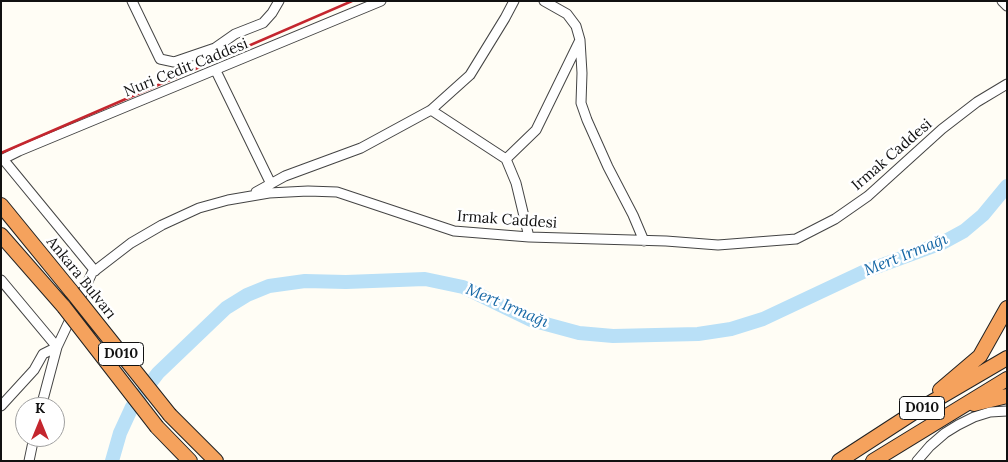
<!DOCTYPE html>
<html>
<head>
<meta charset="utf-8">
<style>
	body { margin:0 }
	#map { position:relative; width:1008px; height:462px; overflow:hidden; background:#fffdf5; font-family:Lora,serif }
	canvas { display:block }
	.frame { position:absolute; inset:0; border:2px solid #111; pointer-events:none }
	.north { position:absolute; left:15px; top:397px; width:50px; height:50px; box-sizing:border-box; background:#fff; border:1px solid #a0a0a0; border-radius:50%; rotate:0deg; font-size:14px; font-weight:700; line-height:20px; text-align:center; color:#111 }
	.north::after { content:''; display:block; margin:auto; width:18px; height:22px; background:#c4262e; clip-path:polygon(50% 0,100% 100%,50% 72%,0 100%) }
</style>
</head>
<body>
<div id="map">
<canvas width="1008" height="462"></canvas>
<div class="frame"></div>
<div class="north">K</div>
</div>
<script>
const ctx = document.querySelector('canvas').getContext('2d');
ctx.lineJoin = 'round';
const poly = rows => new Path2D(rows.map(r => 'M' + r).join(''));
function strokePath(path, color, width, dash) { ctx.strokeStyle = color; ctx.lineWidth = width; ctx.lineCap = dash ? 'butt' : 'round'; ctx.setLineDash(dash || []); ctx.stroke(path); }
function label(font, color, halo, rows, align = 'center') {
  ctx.font = font + ' Lora,serif'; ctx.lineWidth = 5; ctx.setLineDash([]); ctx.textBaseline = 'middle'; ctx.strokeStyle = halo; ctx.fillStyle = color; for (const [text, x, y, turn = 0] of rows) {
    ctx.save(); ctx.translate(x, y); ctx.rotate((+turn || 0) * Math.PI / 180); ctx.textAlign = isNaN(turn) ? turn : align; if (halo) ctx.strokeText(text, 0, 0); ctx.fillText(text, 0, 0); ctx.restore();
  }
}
strokePath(poly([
	[112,461,120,433,132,407,158,373,226,308,247,295,269,286,305,281,346,282,425,279,463,287,531,320,579,333,613,336,698,334,731,329,763,319,863,272,942,243,964,231,983,215,1007,186]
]), '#b9e0f7', 14);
const minor = poly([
	[132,1,160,59,174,62,215,48,235,34,263,23,272,13,279,1],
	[544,1,567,14,576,26,580,40,582,73,581,103,587,120,608,167,633,215,644,241],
	[1002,1,1007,6],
	[216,71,271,184],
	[431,110,506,159,516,183,529,237],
	[3,159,95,271],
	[506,159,536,130,579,42],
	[1,160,19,151,381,1],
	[256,192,285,176,361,148,431,110,470,75,505,18,514,1],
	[1,280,57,347,43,354,34,370,1,406],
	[41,407,57,347,92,273,131,243,162,225,199,208,228,200,269,193,308,191,337,192,454,231,529,237,666,241,718,245,796,239,835,219,868,196,942,129,977,102,1007,84],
	[29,461,34,437],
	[917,461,930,446,945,433,958,425,974,417,990,412,1007,411]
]);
const highway = poly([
	[1,205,72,292],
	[1,235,64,307],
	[940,390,980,356,1007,308],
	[974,404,1007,396],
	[170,415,216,461],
	[157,427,190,461],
	[839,461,913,413,1007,358],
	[873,461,1007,379]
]);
strokePath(minor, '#444', 11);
strokePath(highway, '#222', 16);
strokePath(minor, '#fff', 9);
strokePath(highway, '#f5a25d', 14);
strokePath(poly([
	[1,153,352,1]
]), '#c4262e', 2.5);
const highwayBridge = poly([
	[72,292,170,415],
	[64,307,157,427]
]);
strokePath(highwayBridge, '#222', 16, []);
strokePath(highwayBridge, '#f5a25d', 14);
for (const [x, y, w] of [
	[121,354,45],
	[922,408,45]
]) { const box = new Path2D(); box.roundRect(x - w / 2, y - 11.5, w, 23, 4); ctx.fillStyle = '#fff'; ctx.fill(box); strokePath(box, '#111', 1); }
label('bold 14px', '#111', null, [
	["D010",121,354],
	["D010",922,408]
]);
label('15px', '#111', '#fff', [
	["Nuri Cedit Caddesi",186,68,-22],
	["Irmak Caddesi",892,155,-41],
	["Irmak Caddesi",507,220,4],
	["Ankara Bulvarı",81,278,51]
]);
label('italic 16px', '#1768a6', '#fff', [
	["Mert Irmağı",906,255,-22],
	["Mert Irmağı",507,306,23]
]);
</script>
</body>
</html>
